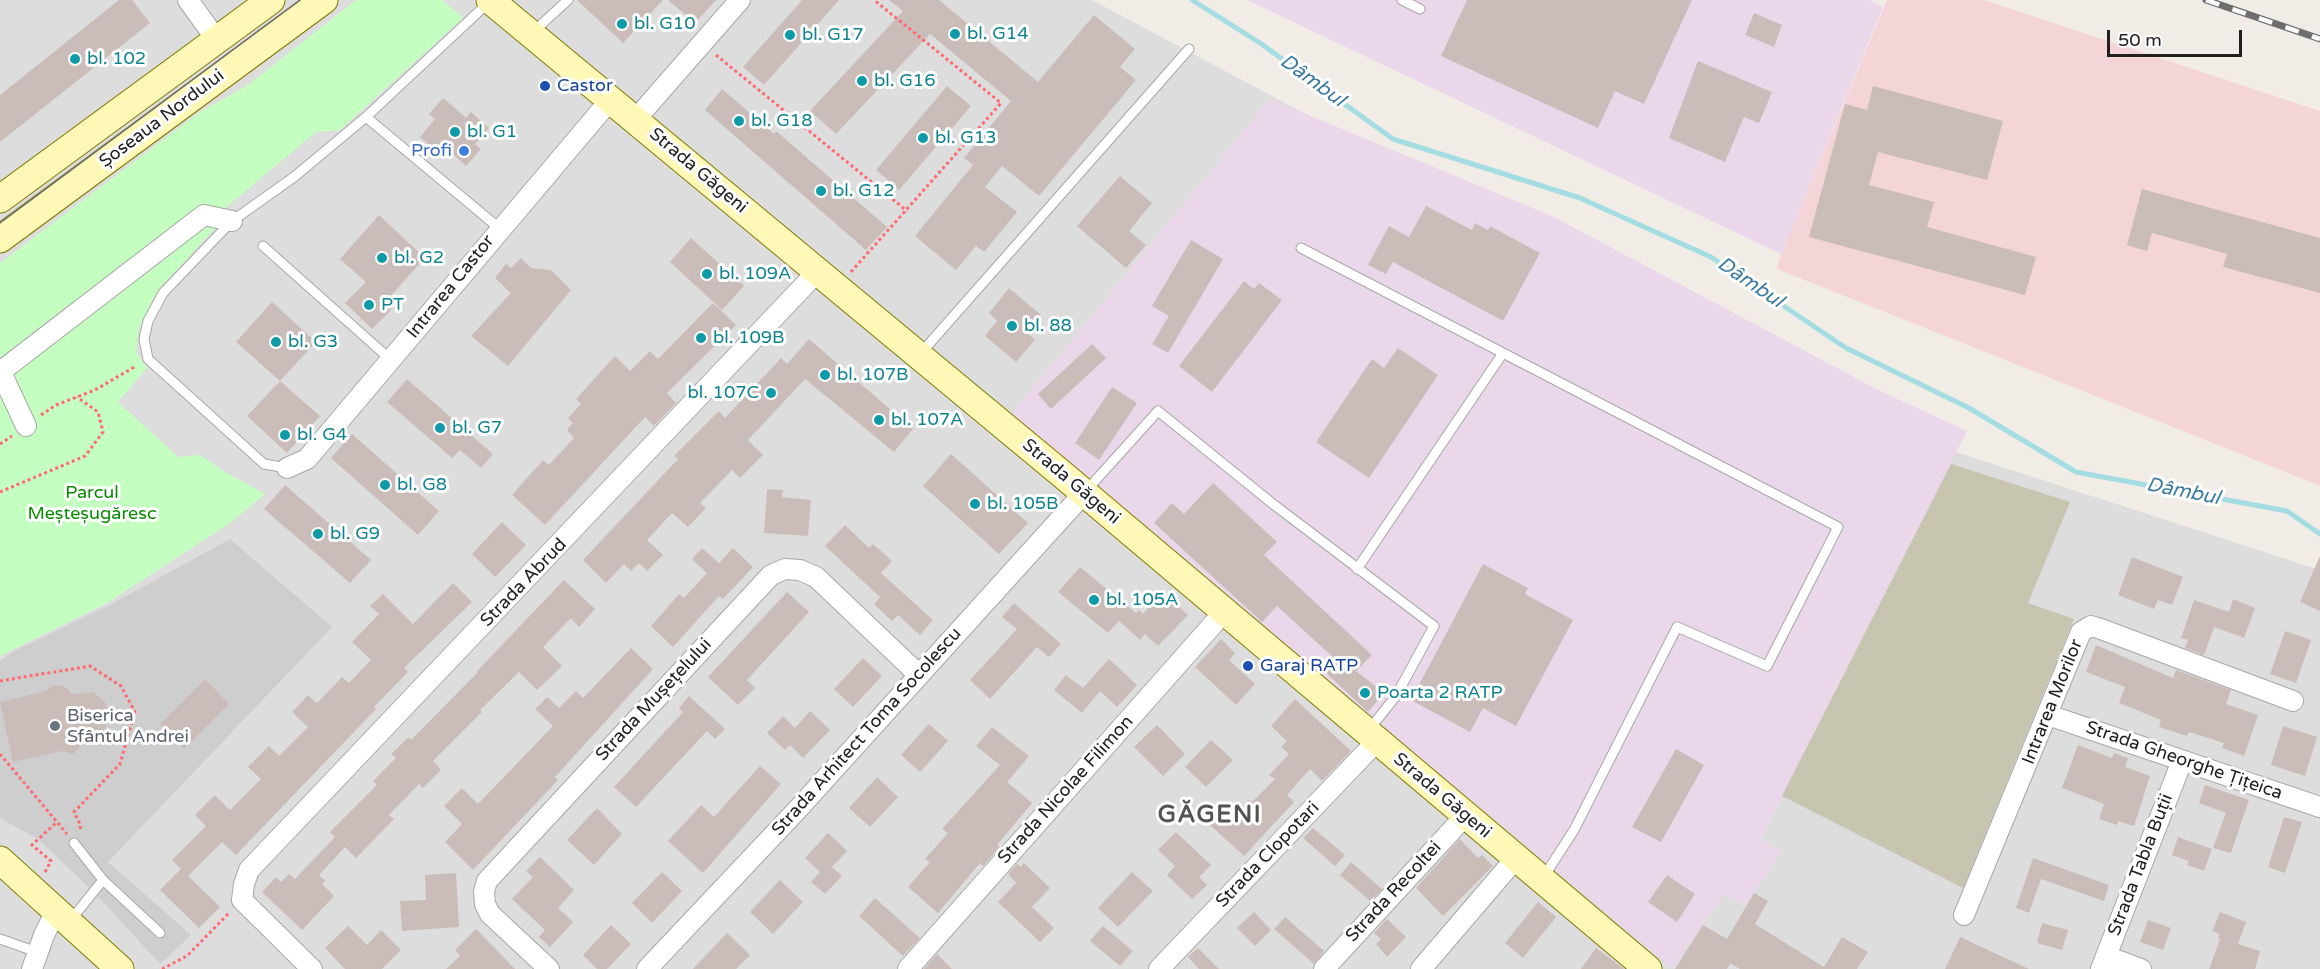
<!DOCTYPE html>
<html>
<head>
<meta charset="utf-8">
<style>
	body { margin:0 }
	#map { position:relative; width:2320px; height:969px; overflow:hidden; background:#f1ece6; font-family:"Varela Round",sans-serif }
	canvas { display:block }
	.scale { position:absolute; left:2107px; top:30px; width:135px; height:27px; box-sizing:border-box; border:3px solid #202020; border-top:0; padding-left:8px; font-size:18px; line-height:21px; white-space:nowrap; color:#202020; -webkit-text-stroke:4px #fff; paint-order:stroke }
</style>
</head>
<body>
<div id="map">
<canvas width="2320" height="969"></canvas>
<div class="scale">50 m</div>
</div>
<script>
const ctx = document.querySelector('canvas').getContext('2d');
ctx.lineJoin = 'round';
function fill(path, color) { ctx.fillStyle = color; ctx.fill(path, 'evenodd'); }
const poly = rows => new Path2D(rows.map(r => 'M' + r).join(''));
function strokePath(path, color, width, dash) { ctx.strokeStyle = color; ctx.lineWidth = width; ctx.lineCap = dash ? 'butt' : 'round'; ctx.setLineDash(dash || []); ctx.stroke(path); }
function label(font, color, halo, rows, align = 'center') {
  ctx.font = font + ' "Varela Round",sans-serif'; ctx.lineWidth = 6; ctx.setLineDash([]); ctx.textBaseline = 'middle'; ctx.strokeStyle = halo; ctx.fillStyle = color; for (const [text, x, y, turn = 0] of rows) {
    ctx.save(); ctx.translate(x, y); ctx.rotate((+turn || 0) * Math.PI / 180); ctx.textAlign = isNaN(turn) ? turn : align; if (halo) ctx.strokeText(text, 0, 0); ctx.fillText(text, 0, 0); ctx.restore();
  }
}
fill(poly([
	[0,0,1092,0,1913,438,2320,570,2320,969,0,969]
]), '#dedddd');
fill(poly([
	[1887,0,1984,0,2320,111,2320,486,1777,269,1781,254]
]), '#f3d4d7');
fill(poly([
	[1247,0,1869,0,1883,7,1781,254],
	[1270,99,1554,217,1880,391,1967,431,1760,839,1781,852,1745,905,1724,894,1672,968,1011,415]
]), '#ebd7ea');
fill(poly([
	[230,539,332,627,108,862,191,935,160,964,94,892,38,839,0,818,0,661,14,651,110,605]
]), '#cecece');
fill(poly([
	[1951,464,2070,502,2028,603,2074,619,1963,888,1782,796]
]), '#c7c4b0');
fill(poly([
	[356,0,442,0,463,18,340,130,316,132,212,219,216,227,159,289,138,331,136,352,147,368,118,402,178,457,200,455,223,471,265,494,230,523,107,603,0,656,0,263,200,112,248,85]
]), '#c4fec0');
strokePath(poly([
	[1192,0,1260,43,1393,139,1580,198,1711,257,1846,348,1969,408,2076,472,2287,511,2320,534]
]), '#a3dde2', 5);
fill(poly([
	[119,0,132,0,150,23,0,142,0,95],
	[577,0,663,0,623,43],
	[668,0,716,0,695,23],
	[802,0,839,0,764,85,743,67],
	[889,0,939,0,1038,82,1094,15,1135,49,1120,67,1136,80,1039,196,1002,166,985,187,1017,212,984,252,976,246,956,270,915,236,973,165,964,158,1011,101,930,34,836,134,810,111,903,11],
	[1467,0,1692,0,1644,104,1615,91,1598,128,1441,56],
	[1754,13,1782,25,1774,47,1745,35],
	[1698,61,1772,92,1759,123,1744,117,1725,162,1669,138],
	[947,86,971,106,899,190,876,170],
	[1873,86,2003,121,1987,180,1878,152,1869,185,1934,202,1927,227,2036,257,2025,295,1809,237,1845,104,1867,110],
	[722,89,774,134,776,131,887,227,866,250,705,110],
	[443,98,466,118,471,112,489,128,475,144,481,149,466,166,443,145,437,152,420,137,435,119,429,114],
	[1120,176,1152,203,1129,231,1146,245,1126,268,1077,226],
	[2142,189,2320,238,2320,293,2223,267,2227,254,2152,233,2147,251,2127,245],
	[1426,206,1472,230,1475,223,1488,230,1490,226,1540,253,1503,321,1393,262,1386,274,1368,265,1389,226,1409,237],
	[379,215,425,258,386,301,393,308,372,329,345,303,366,282,340,259],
	[691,238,744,286,722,310,670,262],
	[1191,240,1223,259,1168,353,1152,344,1169,316,1152,306],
	[521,258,531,268,551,270,571,290,508,366,471,336,511,293,495,278,506,264,511,268],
	[1244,281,1254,289,1259,283,1282,300,1212,392,1179,366],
	[1009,288,1041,315,1026,332,1035,340,1016,362,985,336,997,321,989,313],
	[272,302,316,342,280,381,236,342],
	[713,303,736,325,667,393,676,403,654,426,645,417,545,525,512,495,543,460,549,465,574,438,567,430,573,423,568,418,581,404,576,399,615,356,630,371,650,351,658,359],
	[809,339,913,429,894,452,805,379,748,440,763,455,740,478,732,470,700,503,706,508,688,527,672,513,647,540,663,555,647,571,639,563,631,571,624,564,606,583,583,560,678,459,674,456,719,411,725,418,781,358,787,364],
	[1092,344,1106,358,1051,409,1038,394],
	[1398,348,1438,375,1369,478,1316,442,1372,359,1384,368],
	[407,379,493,454,481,468,460,450,452,458,387,402],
	[280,381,320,416,287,453,247,416],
	[1112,387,1137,403,1099,460,1075,443],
	[352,434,439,511,418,535,331,458],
	[951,454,1028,523,999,554,923,486],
	[1213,483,1277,542,1264,555,1372,655,1356,671,1384,693,1368,712,1325,672,1336,660,1277,606,1262,622,1154,523,1172,503,1184,514],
	[285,485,371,560,350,583,264,509],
	[767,489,783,490,782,497,811,500,808,536,764,533],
	[502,522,526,545,495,577,472,554],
	[845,525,869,548,873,544,892,561,881,573,933,620,920,635,898,615,892,621,874,604,880,597,825,546],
	[702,548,719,563,733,548,753,567,723,599,719,596,673,647,651,626,679,594,684,598,707,573,692,559],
	[2320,556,2320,611,2300,602],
	[2132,557,2183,577,2172,605,2158,600,2154,609,2118,595],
	[1483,564,1528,588,1525,594,1573,620,1516,726,1483,708,1470,732,1411,700],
	[1080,567,1136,613,1139,610,1143,614,1163,592,1188,615,1158,646,1145,634,1140,640,1119,621,1108,633,1058,592],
	[564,580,595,609,579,627,571,618,543,647,562,666,537,690,519,672,480,710,482,712,433,761,441,770,423,788,419,784,389,815,394,819,356,858,345,847,319,875,325,881,322,884,334,896,302,930,262,892,276,877,281,882,289,874,295,879,335,837,330,832,377,785,373,781,396,758,391,754,409,737,411,740,478,672,477,671],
	[453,583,472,602,404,668,408,672,374,707,376,709,236,855,222,842,188,876,172,860,206,826,195,815,215,795,230,810,261,779,248,767,269,746,279,756,308,727,292,712,308,695,317,703,342,677,349,683,371,660,352,642,379,614,370,606,383,594,413,624],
	[787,592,809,612,747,680,755,688,738,705,708,677],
	[2233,599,2255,608,2244,638,2214,627,2204,655,2185,648,2188,640,2181,638,2194,600,2229,612],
	[1014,603,1061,644,1049,657,1037,647,990,699,970,680,1017,629,1002,617],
	[2285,631,2311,640,2296,683,2270,674],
	[1221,639,1235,653,1229,660,1255,684,1236,705,1195,667],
	[2096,645,2173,678,2176,670,2231,690,2226,704,2258,715,2244,756,2222,748,2224,743,2189,732,2187,736,2159,727,2161,720,2119,703,2125,687,2086,672],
	[631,648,653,669,555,777,558,780,473,870,445,842,462,824,444,806,462,788,478,804,553,726,535,709,547,697,559,708,576,691,583,698],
	[863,658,882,676,853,707,834,689],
	[1109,659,1137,685,1117,707,1100,691,1082,713,1054,690,1066,675,1083,688],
	[205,679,229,704,184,749,160,724],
	[59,685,67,688,71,694,93,692,105,702,110,718,102,734,82,744,73,754,62,751,13,762,0,702,46,691,52,686],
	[689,696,725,729,715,739,707,731,636,807,614,787,683,712,679,708],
	[1295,699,1351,751,1322,781,1310,769,1287,795,1294,802,1244,856,1209,824,1219,813,1229,822,1249,800,1252,802,1275,779,1269,775,1289,754,1281,747,1287,741,1271,726],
	[810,711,830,730,803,758,790,745,785,750,767,733,783,716,795,728],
	[929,724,948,741,920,772,901,755],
	[1157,725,1185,754,1163,776,1134,747],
	[2283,726,2317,737,2305,776,2271,765],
	[992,727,1029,756,1007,782,1032,803,997,845,1000,847,983,866,980,863,938,913,908,887,930,862,925,859,948,833,942,829,1000,765,976,746],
	[1211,740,1233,760,1206,787,1185,767],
	[2078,745,2112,758,2114,753,2128,758,2125,767,2150,776,2134,826,2118,821,2117,825,2099,819,2104,804,2062,788],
	[1676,749,1704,765,1661,842,1632,827],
	[760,766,781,784,703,873,668,841,701,805,714,817],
	[877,777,898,797,870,827,849,808],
	[2205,785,2249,800,2231,853,2213,848,2226,813,2199,803],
	[597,808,622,834,594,865,567,840],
	[2284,817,2302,822,2285,873,2268,867],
	[1313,828,1345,855,1335,866,1303,838],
	[1176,832,1211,865,1199,877,1207,885,1192,899,1167,875,1175,866,1158,850],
	[828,833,847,851,832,867,842,876,825,894,811,882,820,872,805,858],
	[2178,837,2212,849,2204,871,2187,865,2189,861,2172,855],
	[1460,839,1478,858,1482,855,1493,866,1443,916,1416,888],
	[540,857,574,890,558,908,573,922,550,947,539,937,545,930,512,899,533,877,526,871],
	[2033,858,2109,885,2104,901,2041,879,2029,913,2016,908],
	[1351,862,1382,889,1370,901,1340,875],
	[1024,863,1050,888,1032,907,1054,928,1040,942,998,902,1016,883,1008,874,1017,864,1021,867],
	[181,869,220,907,199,928,160,890],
	[662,872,682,891,652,923,632,903],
	[1132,872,1153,891,1118,927,1098,908],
	[456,873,459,927,402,931,400,901,426,900,425,875],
	[1667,875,1695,894,1677,922,1648,902],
	[780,880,803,902,773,934,750,912],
	[1754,893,1768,901,1755,924,1824,967,1842,937,1868,952,1857,969,1740,969,1730,963,1727,969,1675,969,1703,925,1727,939],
	[875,898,920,938,903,956,859,916],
	[1538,902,1556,917,1523,958,1505,943],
	[1254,912,1271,930,1255,946,1237,928],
	[2220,912,2246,922,2238,944,2260,951,2255,969,2209,969,2220,939,2218,938,2220,934,2212,931],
	[1285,917,1324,951,1314,964,1274,929],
	[1387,919,1406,937,1387,957,1376,944,1381,939,1374,933],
	[2148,920,2171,928,2163,950,2140,942],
	[2042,923,2068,930,2062,950,2037,943],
	[611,925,631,944,607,969,597,969,583,955],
	[348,926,367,945,381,930,401,950,382,969,345,969,325,948],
	[1103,926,1133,951,1120,966,1090,941],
	[476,929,515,969,446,969,460,956,455,950],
	[727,933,750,955,736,969,693,969],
	[1960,937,2029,969,1945,969],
	[1198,948,1219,969,1199,969,1188,957],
	[1596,948,1624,969,1581,969],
	[937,954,952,969,924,969]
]), '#cabdb9');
const lane = poly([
	[1402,0,1420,9],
	[532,33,568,0],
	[366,117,499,228],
	[263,246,391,360],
	[1301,248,1838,527,1767,666,1677,627,1574,830,1543,878],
	[921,353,1189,49],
	[287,468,264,464,148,359,144,339,148,321,163,293,232,221,294,177,366,117,488,3],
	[1085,492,1158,411,1273,504,1434,626,1396,696,1368,731],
	[1357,569,1503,353],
	[103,880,160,933],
	[70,921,103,880,74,843],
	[0,939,37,952]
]);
const street = poly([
	[188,0,216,39],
	[636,119,740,0],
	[0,370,26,426],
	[0,372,204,215,232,221],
	[287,468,307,459,611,99],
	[2048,715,2320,807],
	[1964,915,2081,632,2091,626,2101,629,2293,701],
	[2106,956,2141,969],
	[32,969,44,935,57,909],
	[312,969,242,900,244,884,249,870,818,271],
	[549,969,490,914,485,904,484,891,487,881,771,575,785,569,800,570,816,577,919,675],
	[647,969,798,809,1084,493],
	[908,969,1224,612],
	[1159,969,1377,741],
	[1324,969,1465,816],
	[1421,969,1516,858],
	[2101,969,2182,761]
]);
const secondary = poly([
	[490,0,1063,475,1648,969],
	[0,199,271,0],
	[0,239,324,0],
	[0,860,120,969]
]);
strokePath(lane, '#a7a7a7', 11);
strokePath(street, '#a7a7a7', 22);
strokePath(secondary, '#7e7b00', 29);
strokePath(poly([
	[716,55,907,211],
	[851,272,1001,103,874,0],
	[41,415,56,405,95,390,136,366],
	[0,444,12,436],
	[0,492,85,456,103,432,98,412,77,397],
	[0,681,90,666,121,686,135,712,120,764,74,812,81,826,79,831],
	[0,754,67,834],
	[45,872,51,861,32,845,57,822],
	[162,969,187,956,229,913]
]), '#ff696f', 3, [3, 3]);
strokePath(lane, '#fff', 9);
strokePath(street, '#fff', 20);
strokePath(secondary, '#fff8b7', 27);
strokePath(poly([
	[0,223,300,0]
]), '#6e6e6e', 1.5);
const rail = poly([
	[2206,0,2320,39]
]);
strokePath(rail, '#6e6e6e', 7);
strokePath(rail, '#fff', 4.5, [14]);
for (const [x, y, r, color] of [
	[622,24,6,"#0f9aa8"],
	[955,34,6,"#0f9aa8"],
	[790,35,6,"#0f9aa8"],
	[75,59,6,"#0f9aa8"],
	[862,81,6,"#0f9aa8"],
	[545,86,6,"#1a4fb4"],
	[739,121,6,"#0f9aa8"],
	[455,132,6,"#0f9aa8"],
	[923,138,6,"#0f9aa8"],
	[464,151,6,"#3f7fe0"],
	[821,191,6,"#0f9aa8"],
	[382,258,6,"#0f9aa8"],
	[707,274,6,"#0f9aa8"],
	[369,305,6,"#0f9aa8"],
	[1012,326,6,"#0f9aa8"],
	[701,338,6,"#0f9aa8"],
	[276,342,6,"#0f9aa8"],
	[825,375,6,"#0f9aa8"],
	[771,393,6,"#0f9aa8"],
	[879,420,6,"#0f9aa8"],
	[440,428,6,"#0f9aa8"],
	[285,435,6,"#0f9aa8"],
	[385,485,6,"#0f9aa8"],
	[975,504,6,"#0f9aa8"],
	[318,534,6,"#0f9aa8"],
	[1094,600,6,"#0f9aa8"],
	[1248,666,6,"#1a4fb4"],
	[1365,693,6,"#0f9aa8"],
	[55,726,6,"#6b7280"]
]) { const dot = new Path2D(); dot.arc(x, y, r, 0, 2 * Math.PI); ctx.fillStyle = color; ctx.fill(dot); strokePath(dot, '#fff', 2); }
label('18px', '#0d838f', '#fff', [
	["bl. G10",634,24],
	["bl. G14",967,34],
	["bl. G17",802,35],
	["bl. 102",87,59],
	["bl. G16",874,81],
	["bl. G18",751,121],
	["bl. G1",467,132],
	["bl. G13",935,138],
	["bl. G12",833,191],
	["bl. G2",394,258],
	["bl. 109A",719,274],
	["PT",381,305],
	["bl. 88",1024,326],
	["bl. 109B",713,338],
	["bl. G3",288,342],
	["bl. 107B",837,375],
	["bl. 107C",759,393,"right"],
	["bl. 107A",891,420],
	["bl. G7",452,428],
	["bl. G4",297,435],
	["bl. G8",397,485],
	["bl. 105B",987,504],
	["bl. G9",330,534],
	["bl. 105A",1106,600],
	["Poarta 2 RATP",1377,693]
], 'left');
label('18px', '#164399', '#fff', [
	["Castor",557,86],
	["Garaj RATP",1260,666]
], 'left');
label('18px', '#202020', '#fff', [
	["Șoseaua Nordului",162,119,-37],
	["Strada Găgeni",698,171,40],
	["Intrarea Castor",451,287,-51],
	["Strada Găgeni",1071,482,40],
	["Strada Abrud",524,583,-46],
	["Strada Mușețelului",654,700,-47],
	["Intrarea Morilor",2053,702,-68],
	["Strada Arhitect Toma Socolescu",867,732,-48],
	["Strada Gheorghe Țițeica",2184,761,19],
	["Strada Nicolae Filimon",1066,790,-48],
	["Strada Găgeni",1442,796,40],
	["Strada Clopotari",1268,855,-46],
	["Strada Tabla Buții",2141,865,-69],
	["Strada Recoltei",1394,892,-47]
]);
label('18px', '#366cbe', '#fff', [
	["Profi",452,151]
], 'right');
label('18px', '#0a8a03', '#fff', [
	["Parcul",92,493],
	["Meșteșugăresc",92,514]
]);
label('18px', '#5b616d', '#fff', [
	["Biserica",67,716],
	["Sfântul Andrei",67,737]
], 'left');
label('italic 20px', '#3c7ba0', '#fff', [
	["Dâmbul",1312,81,36],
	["Dâmbul",1750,283,34],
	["Dâmbul",2183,492,11]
]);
ctx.letterSpacing = '1.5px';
label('bold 24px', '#535353', '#fff', [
	["GĂGENI",1210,816]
]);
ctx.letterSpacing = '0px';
</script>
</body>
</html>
